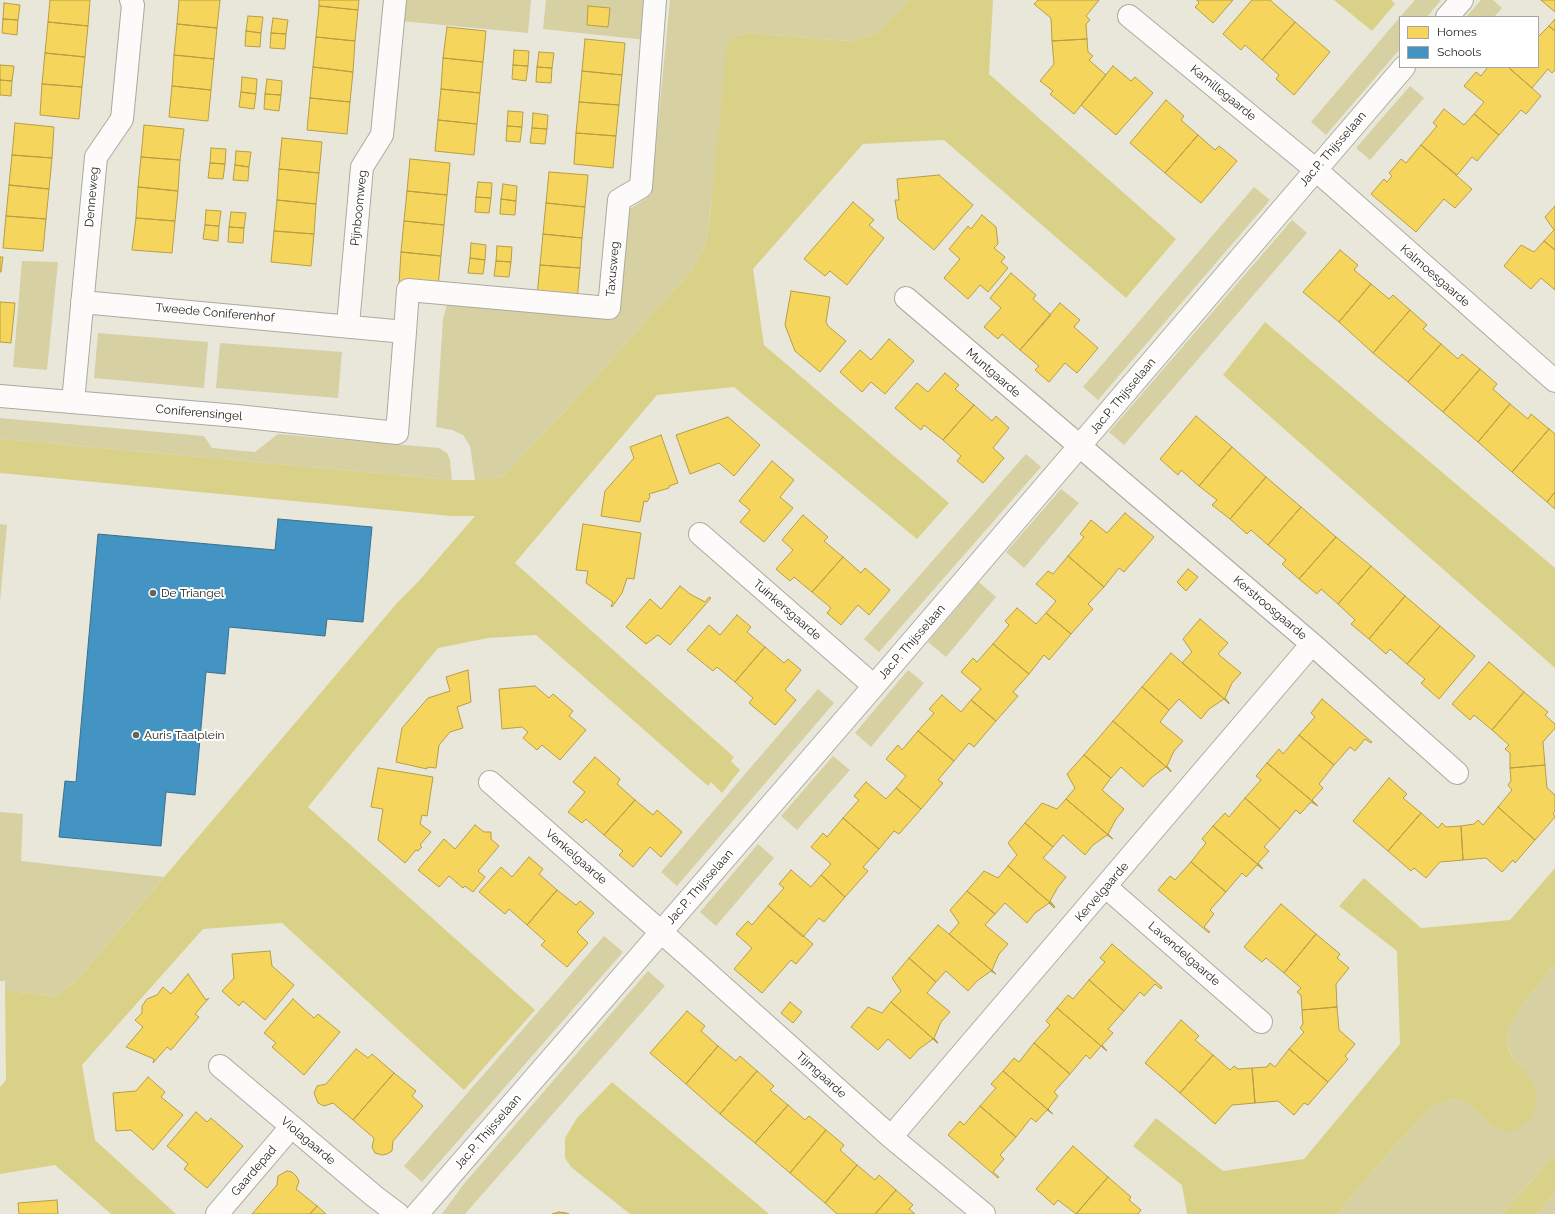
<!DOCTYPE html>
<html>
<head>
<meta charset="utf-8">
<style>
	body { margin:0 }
	#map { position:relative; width:1555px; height:1214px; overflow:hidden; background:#e9e7d9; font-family:Raleway,sans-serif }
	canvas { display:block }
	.legend { position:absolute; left:1399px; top:16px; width:140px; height:52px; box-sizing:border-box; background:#fff; border:1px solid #a6a5a2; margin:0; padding:5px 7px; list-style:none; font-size:12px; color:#201f16 }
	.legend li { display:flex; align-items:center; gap:8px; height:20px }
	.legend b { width:20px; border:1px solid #a6a5a2 }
</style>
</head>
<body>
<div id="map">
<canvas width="1555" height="1214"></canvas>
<ul class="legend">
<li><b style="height:11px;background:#f6d55c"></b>Homes</li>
<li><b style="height:11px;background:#4393c3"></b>Schools</li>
</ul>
</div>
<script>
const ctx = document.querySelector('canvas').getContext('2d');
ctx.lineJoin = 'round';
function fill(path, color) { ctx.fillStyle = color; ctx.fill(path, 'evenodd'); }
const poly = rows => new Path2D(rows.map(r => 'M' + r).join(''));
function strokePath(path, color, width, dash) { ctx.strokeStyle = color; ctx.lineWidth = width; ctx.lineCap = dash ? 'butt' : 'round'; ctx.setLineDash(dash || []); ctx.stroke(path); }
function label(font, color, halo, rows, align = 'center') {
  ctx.font = font + ' Raleway,sans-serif'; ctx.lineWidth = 4; ctx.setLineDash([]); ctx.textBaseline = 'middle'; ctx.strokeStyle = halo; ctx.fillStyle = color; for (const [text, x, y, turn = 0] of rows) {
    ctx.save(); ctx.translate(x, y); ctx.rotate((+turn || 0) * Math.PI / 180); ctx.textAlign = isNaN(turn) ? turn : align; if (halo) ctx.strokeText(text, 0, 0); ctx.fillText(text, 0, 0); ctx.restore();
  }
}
fill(poly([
	[403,0,531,0,528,33,401,21],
	[546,0,649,0,646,40,543,29],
	[670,0,909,0,876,34,849,41,748,33,735,36,705,247,690,272,566,410,502,477,475,480,470,446,463,435,452,430,436,427,443,319,448,300,618,313,627,211,651,195],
	[1415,0,1441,0,1427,17,1400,17],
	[1481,0,1493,0,1502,8,1494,17,1466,17],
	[1400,17,1400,49,1326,135,1311,122],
	[1410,86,1424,98,1370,160,1356,148],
	[1254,187,1270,200,1098,400,1083,387],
	[1292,220,1307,233,1124,445,1109,432],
	[22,261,58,262,47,370,13,367],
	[98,333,208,342,204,388,94,378],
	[220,343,342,352,338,398,216,388],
	[0,418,204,436,212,448,255,452,278,434,439,448,447,453,450,460,452,480,0,439],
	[1026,454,1041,467,879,652,864,639],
	[1061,489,1079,503,1024,568,1006,552],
	[0,524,7,525,0,602],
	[979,582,996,597,946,657,928,642],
	[908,670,924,683,871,747,855,733],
	[818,689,834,703,677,886,661,872],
	[833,756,850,770,797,830,781,816],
	[0,812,23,814,21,861,164,877,75,982,55,997,5,990,5,981,0,981],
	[758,844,774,858,716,926,700,912],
	[604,936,623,952,422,1182,404,1166],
	[1555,964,1555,1154,1502,1214,1337,1214,1391,1150,1433,1106,1456,1098,1471,1106,1490,1124,1522,1067,1513,1059,1507,1044,1508,1028,1525,1001],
	[648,971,665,986,465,1214,442,1214,463,1185],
	[1555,1193,1555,1214,1537,1214]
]), '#d6d0a3');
fill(poly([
	[909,0,993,0,989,74,1176,239,1126,298,944,140,863,144,753,269,764,345,949,503,917,539,734,387,657,395,515,563,734,757,731,761,740,770,722,793,711,782,708,786,536,635,488,638,438,648,308,807,535,1010,464,1090,282,923,203,929,82,1065,95,1140,176,1214,111,1214,55,1165,0,1174,0,1087,6,1080,5,990,55,997,75,982,397,603,417,583,475,516,451,516,0,473,0,439,452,480,475,480,502,477,566,410,690,272,705,247,711,207,727,45,735,36,748,33,849,41,876,34],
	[1334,0,1391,0,1395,4,1372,31],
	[1265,322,1555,568,1555,668,1223,375],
	[1555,868,1555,964,1525,1001,1508,1028,1507,1045,1513,1059,1522,1067,1534,1084,1537,1099,1534,1115,1519,1129,1506,1132,1490,1124,1471,1106,1456,1098,1433,1106,1391,1150,1337,1214,1187,1214,1182,1185,1133,1146,1156,1118,1223,1171,1304,1159,1400,1044,1397,951,1339,906,1364,878,1421,928,1510,920],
	[612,1082,769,1214,630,1214,571,1167,565,1158,565,1138,577,1118],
	[1555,1154,1555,1193,1537,1214,1502,1214]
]), '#dad188');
const homes = poly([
	[50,0,90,0,88,26,48,22,50,0],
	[179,0,220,0,217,28,177,24,179,0],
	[319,0,359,0,358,10,319,6,319,0],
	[1038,0,1099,0,1086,16,1090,20,1086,24,1087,39,1052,41,1051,18,1034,4,1038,0],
	[1197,0,1233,0,1213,23,1195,7,1199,3,1197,0],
	[1252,0,1270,0,1295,22,1262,60,1245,45,1241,50,1223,34,1252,0],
	[1541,0,1555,0,1555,12,1541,0],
	[4,3,20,5,18,20,3,19,4,3],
	[319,6,358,10,355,41,316,37,319,6],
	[588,6,610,8,608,27,587,25,588,6],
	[248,16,263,17,261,33,246,31,248,16],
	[273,18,288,20,286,34,271,33,273,18],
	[3,19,18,20,17,35,2,33,3,19],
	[1555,19,1555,31,1549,26,1555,19],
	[48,22,88,26,85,57,45,53,48,22],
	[1295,22,1330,52,1294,95,1276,79,1279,75,1262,60,1295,22],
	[177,24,217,28,214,59,174,55,177,24],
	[1549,26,1555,31,1555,70,1552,73,1548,69,1532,88,1508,67,1538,67,1538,37,1549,26],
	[447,27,486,31,483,62,443,58,447,27],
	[246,31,261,33,260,47,245,46,246,31],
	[271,33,286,34,285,49,270,48,271,33],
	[316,37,355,41,353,72,313,67,316,37],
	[585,39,625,43,622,75,582,71,585,39],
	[1087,39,1088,52,1093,56,1089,60,1106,75,1074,114,1050,94,1053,91,1040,81,1054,64,1052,41,1087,39],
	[514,50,529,51,528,66,513,65,514,50],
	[539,52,554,53,552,68,537,67,539,52],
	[45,53,85,57,82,87,42,84,45,53],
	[174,55,214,59,211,90,172,86,174,55],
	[443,58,483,62,480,93,441,89,443,58],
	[0,65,14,66,12,81,0,80,0,65],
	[513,65,528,66,526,81,512,79,513,65],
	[1113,66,1131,81,1135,77,1153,93,1116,135,1081,105,1113,66],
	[313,67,353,72,350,102,310,98,313,67],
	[537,67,552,68,551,83,536,82,537,67],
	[1488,67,1508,67,1541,96,1526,114,1521,110,1499,135,1474,114,1484,102,1464,86,1476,72,1481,76,1488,67],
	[582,71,622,75,619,105,579,102,582,71],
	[242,77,257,79,256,94,241,92,242,77],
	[267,79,282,81,281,95,265,94,267,79],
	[0,80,12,81,11,96,0,95,0,80],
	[42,84,82,87,79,119,40,115,42,84],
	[172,86,211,90,208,121,169,117,172,86],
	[441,89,480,93,477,124,438,120,441,89],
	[241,92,256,94,254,109,239,107,241,92],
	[265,94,281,95,279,111,264,109,265,94],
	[310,98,350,102,347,134,307,130,310,98],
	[1166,100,1184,116,1181,120,1198,135,1165,173,1130,143,1166,100],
	[579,102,619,105,616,136,576,133,579,102],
	[1444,109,1464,125,1474,114,1499,135,1477,161,1472,157,1457,175,1421,145,1437,126,1433,123,1444,109],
	[508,111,523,112,522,127,507,126,508,111],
	[533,113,548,115,547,129,532,128,533,113],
	[438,120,477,124,474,155,435,151,438,120],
	[15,123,54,127,52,158,12,155,15,123],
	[144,125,184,129,180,160,141,157,144,125],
	[507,126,522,127,520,142,506,141,507,126],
	[532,128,547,129,545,144,530,143,532,128],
	[576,133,616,136,613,168,574,164,576,133],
	[1198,135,1215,150,1219,146,1237,161,1201,203,1165,173,1198,135],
	[282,138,322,142,319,173,279,169,282,138],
	[1421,145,1472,189,1455,208,1444,199,1416,232,1371,194,1384,179,1387,182,1392,176,1389,173,1401,159,1406,163,1421,145],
	[211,148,226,149,225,164,210,163,211,148],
	[236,151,251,152,249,167,235,165,236,151],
	[12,155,52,158,49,189,9,185,12,155],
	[141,157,180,160,178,191,138,187,141,157],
	[410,159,450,163,447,195,407,191,410,159],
	[210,163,225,164,223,179,208,178,210,163],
	[235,165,249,167,248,181,233,180,235,165],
	[279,169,319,173,316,204,277,200,279,169],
	[549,172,588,175,585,207,546,203,549,172],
	[939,175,973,205,934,250,898,219,895,200,899,200,897,179,939,175],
	[478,182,492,183,491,198,476,197,478,182],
	[503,184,517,186,516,201,501,199,503,184],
	[9,185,49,189,46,219,6,216,9,185],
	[138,187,178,191,175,221,136,218,138,187],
	[407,191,447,195,444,225,404,221,407,191],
	[476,197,491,198,489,213,475,212,476,197],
	[501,199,516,201,515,215,500,214,501,199],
	[277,200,316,204,314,234,274,231,277,200],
	[853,202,874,220,869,225,884,238,847,285,830,271,825,276,804,259,853,202],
	[546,203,585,207,582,238,543,234,546,203],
	[1555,206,1555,250,1544,241,1554,230,1545,217,1555,206],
	[206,210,221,211,219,226,205,225,206,210],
	[231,212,246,213,244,228,229,227,231,212],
	[982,215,996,227,998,244,994,248,1005,257,1001,262,1008,268,988,292,980,285,968,299,944,278,960,259,949,249,968,226,971,229,982,215],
	[6,216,46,219,43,251,3,248,6,216],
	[136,218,175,221,172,253,132,250,136,218],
	[404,221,444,225,441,256,401,252,404,221],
	[205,225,219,226,218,241,203,239,205,225],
	[229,227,244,228,243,243,228,242,229,227],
	[274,231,314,234,311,266,271,262,274,231],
	[543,234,582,238,580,268,540,265,543,234],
	[1544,241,1555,250,1555,290,1541,278,1531,289,1504,266,1521,245,1534,252,1544,241],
	[471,243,486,245,485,260,470,258,471,243],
	[497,246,512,247,511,262,496,261,497,246],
	[1340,250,1358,265,1354,270,1371,284,1339,322,1303,292,1340,250],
	[401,252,441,256,438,287,399,284,401,252],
	[0,257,3,257,1,272,0,272,0,257],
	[470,258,485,260,483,274,468,273,470,258],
	[496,261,511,262,509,277,494,276,496,261],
	[540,265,580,268,577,300,537,296,540,265],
	[1011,273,1036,295,1033,299,1051,315,1020,350,1002,334,998,339,984,327,1001,308,990,298,1011,273],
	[1371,284,1389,299,1393,295,1410,310,1373,353,1339,322,1371,284],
	[791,291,830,297,826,322,828,326,846,341,820,372,795,351,785,325,791,291],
	[0,302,15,303,11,343,0,342,0,302],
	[1060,303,1080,320,1074,327,1098,348,1077,373,1065,363,1049,382,1035,370,1039,366,1020,350,1060,303],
	[1410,310,1427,325,1423,329,1441,344,1408,382,1373,353,1410,310],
	[889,339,914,361,885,394,871,382,862,392,840,372,860,350,871,360,889,339],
	[1441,344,1458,359,1462,354,1480,369,1443,412,1408,382,1441,344],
	[1480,369,1497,384,1493,389,1510,404,1478,442,1443,412,1480,369],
	[945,373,959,385,955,389,974,405,943,440,924,425,921,430,895,408,917,383,928,392,945,373],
	[1510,404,1528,419,1531,414,1549,429,1512,472,1478,442,1510,404],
	[974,405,992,421,996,416,1009,428,993,448,1004,458,983,483,957,461,961,456,943,440,974,405],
	[1196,416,1232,447,1199,486,1181,470,1178,475,1160,459,1196,416],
	[728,417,760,445,734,476,719,463,690,474,676,435,728,417],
	[1549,429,1555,434,1555,492,1547,502,1512,472,1549,429],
	[661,435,678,483,669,486,669,488,649,494,650,497,647,502,644,501,640,522,601,516,605,491,634,458,630,447,661,435],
	[1232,447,1266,477,1230,519,1212,505,1217,500,1199,486,1232,447],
	[772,461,794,480,780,497,793,508,764,542,740,522,750,510,739,501,772,461],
	[1266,477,1301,507,1268,545,1251,530,1247,534,1230,519,1266,477],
	[1555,492,1555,509,1547,502,1555,492],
	[1301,507,1336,537,1299,579,1282,564,1286,560,1268,545,1301,507],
	[1125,513,1154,537,1124,572,1119,568,1104,587,1068,556,1084,537,1080,534,1091,520,1107,533,1125,513],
	[803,515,828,537,824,541,843,557,812,592,794,577,790,581,776,569,793,550,782,540,803,515],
	[583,524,641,533,634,579,627,578,622,593,612,607,611,606,613,602,586,583,588,571,576,570,583,524],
	[1336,537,1371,566,1338,604,1321,589,1317,594,1299,579,1336,537],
	[1068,556,1104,587,1088,604,1093,609,1071,634,1046,613,1056,601,1036,584,1048,571,1053,574,1068,556],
	[843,557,861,573,865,568,890,590,869,615,858,605,841,625,827,613,831,608,812,592,843,557],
	[1371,566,1405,596,1369,639,1351,624,1355,620,1338,604,1371,566],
	[1188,569,1198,577,1186,591,1177,582,1188,569],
	[680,586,690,594,705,602,709,597,711,598,670,645,658,635,646,644,626,627,650,599,661,609,680,586],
	[1405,596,1440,626,1407,664,1390,649,1386,654,1369,639,1405,596],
	[1017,608,1036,624,1046,613,1071,634,1049,660,1044,655,1029,674,993,644,1009,625,1005,621,1017,608],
	[737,615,751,627,747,632,765,647,735,682,717,667,713,671,687,650,709,625,720,635,737,615],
	[1200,619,1228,643,1218,654,1241,673,1232,683,1225,698,1229,703,1182,663,1192,652,1183,639,1200,619],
	[1440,626,1475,656,1439,699,1421,683,1425,679,1407,664,1440,626],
	[993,644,1029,674,1013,692,1018,696,996,721,971,700,981,689,961,672,973,658,977,662,993,644],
	[765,647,784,663,788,659,801,670,785,690,796,700,775,725,749,703,753,698,735,682,765,647],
	[1171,653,1229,703,1229,704,1224,699,1209,709,1201,719,1179,699,1169,710,1142,687,1171,653],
	[1489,662,1524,692,1492,730,1474,715,1470,720,1452,704,1489,662],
	[468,670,471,702,457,707,463,728,450,732,439,745,436,768,427,767,427,769,396,762,402,728,428,698,450,691,446,677,468,670],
	[535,686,549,698,553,694,573,711,569,716,586,730,560,760,542,745,537,750,523,738,528,732,522,727,502,729,499,689,535,686],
	[1142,687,1169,710,1160,722,1183,741,1174,751,1167,766,1171,771,1113,721,1142,687],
	[1524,692,1548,712,1545,715,1555,724,1555,728,1543,742,1545,765,1510,768,1510,753,1505,749,1509,745,1492,730,1524,692],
	[942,695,961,712,971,700,996,721,974,747,969,743,954,761,918,731,934,713,929,709,942,695],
	[1322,699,1372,742,1371,743,1365,739,1355,751,1350,747,1334,765,1299,735,1315,717,1311,713,1322,699],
	[1113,721,1171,771,1171,772,1166,767,1152,777,1143,787,1121,767,1111,778,1084,755,1113,721],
	[918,731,954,761,938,780,943,783,921,809,896,788,906,776,886,759,898,745,902,750,918,731],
	[1299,735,1334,765,1319,784,1323,788,1312,800,1318,806,1267,763,1279,749,1283,754,1299,735],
	[1084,755,1111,778,1102,790,1124,809,1116,819,1108,834,1113,839,1066,799,1075,788,1067,774,1084,755],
	[595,757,620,779,617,784,635,800,604,835,586,819,582,823,568,812,585,792,573,782,595,757],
	[1267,763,1318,806,1311,802,1300,814,1296,810,1280,829,1245,798,1261,780,1256,776,1267,763],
	[1545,765,1547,788,1555,795,1555,811,1553,813,1555,817,1535,840,1498,807,1512,790,1508,785,1511,781,1510,768,1545,765],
	[378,768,433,777,427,816,422,815,420,824,431,832,420,845,422,847,418,851,416,850,405,863,378,840,383,809,371,807,378,768],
	[1389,778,1407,794,1403,798,1421,813,1388,851,1353,821,1389,778],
	[866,782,886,799,896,788,921,809,899,834,894,831,879,849,843,818,859,800,854,796,866,782],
	[1245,798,1280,829,1264,847,1269,851,1258,863,1263,869,1213,826,1225,813,1229,817,1245,798],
	[1066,799,1113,839,1107,835,1093,845,1085,855,1063,835,1053,847,1025,823,1042,803,1057,809,1066,799],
	[635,800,653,815,657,810,682,832,661,857,650,847,633,867,619,855,623,851,604,835,635,800],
	[1498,807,1535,840,1515,863,1513,860,1502,872,1486,858,1463,860,1461,826,1474,824,1478,820,1483,825,1498,807],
	[1421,813,1438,828,1442,823,1446,827,1461,826,1463,860,1440,862,1426,878,1414,868,1411,871,1388,851,1421,813],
	[843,818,879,849,863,867,868,871,845,897,821,875,831,864,811,847,823,833,827,837,843,818],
	[1025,823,1053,847,1043,858,1066,877,1058,887,1050,901,1055,907,1008,866,1017,855,1008,843,1025,823],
	[475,825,484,832,491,832,491,839,499,846,478,871,485,877,473,892,465,886,463,888,449,876,439,887,418,870,444,839,455,849,475,825],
	[1213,826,1263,869,1257,865,1246,877,1242,873,1226,892,1191,862,1206,843,1202,839,1213,826],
	[529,857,543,869,539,874,557,890,527,925,509,909,505,914,479,892,501,867,512,877,529,857],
	[1191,862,1226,892,1210,910,1214,914,1204,927,1210,932,1209,933,1158,890,1170,876,1175,880,1191,862],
	[1008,866,1055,907,1054,908,1049,903,1035,913,1027,923,1005,903,995,914,967,891,984,871,998,878,1008,866],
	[791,870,811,887,821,875,845,897,824,922,819,918,803,937,768,906,784,888,779,884,791,870],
	[557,890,576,905,580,901,594,913,577,932,588,943,567,967,541,945,545,941,527,925,557,890],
	[967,891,995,914,985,925,1008,944,999,954,992,970,996,974,949,934,959,923,950,910,967,891],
	[1281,904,1316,934,1284,973,1266,958,1262,962,1244,947,1281,904],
	[768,906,813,944,796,964,791,960,762,993,734,969,752,948,736,934,748,921,752,925,768,906],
	[938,925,949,934,996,974,991,971,977,981,968,991,946,971,936,982,909,958,938,925],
	[1316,934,1340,954,1337,958,1349,968,1336,984,1337,1007,1302,1010,1301,995,1297,992,1301,988,1284,973,1316,934],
	[1112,944,1162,987,1161,989,1155,984,1144,996,1140,992,1124,1011,1089,980,1105,962,1100,958,1112,944],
	[270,951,272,966,294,985,265,1020,243,1001,239,1006,222,991,234,978,232,954,270,951],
	[909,958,936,982,927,993,950,1012,941,1022,934,1038,938,1043,891,1002,901,991,892,978,909,958],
	[188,974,206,1000,209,998,195,1014,199,1017,171,1050,167,1047,153,1063,154,1059,126,1047,143,1027,135,1020,142,1013,142,1006,147,999,157,995,163,987,171,994,188,974],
	[1089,980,1124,1011,1108,1029,1113,1033,1102,1045,1107,1051,1057,1008,1068,995,1073,999,1089,980],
	[293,999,314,1018,318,1014,340,1032,304,1075,272,1047,276,1043,264,1033,293,999],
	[790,1002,802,1012,793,1023,781,1013,790,1002],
	[891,1002,938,1043,937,1043,933,1039,919,1049,910,1059,888,1039,878,1050,851,1027,868,1007,882,1013,891,1002],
	[1337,1007,1339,1030,1355,1044,1345,1056,1348,1059,1328,1082,1289,1049,1304,1032,1300,1028,1303,1024,1302,1010,1337,1007],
	[1057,1008,1107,1051,1101,1046,1090,1059,1086,1055,1070,1074,1034,1043,1050,1025,1046,1021,1057,1008],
	[687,1011,705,1026,701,1031,718,1046,686,1084,650,1053,687,1011],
	[1181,1020,1199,1036,1195,1040,1213,1055,1180,1093,1145,1063,1181,1020],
	[1034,1043,1070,1074,1054,1092,1058,1096,1048,1109,1053,1114,1003,1071,1014,1058,1019,1062,1034,1043],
	[718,1046,736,1061,740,1056,757,1071,720,1114,686,1084,718,1046],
	[356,1049,368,1058,372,1054,394,1073,353,1120,333,1103,324,1106,318,1103,314,1093,317,1086,326,1084,356,1049],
	[1289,1049,1328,1082,1308,1105,1304,1103,1294,1115,1278,1101,1255,1103,1252,1068,1267,1067,1270,1063,1275,1067,1289,1049],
	[1213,1055,1230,1070,1234,1066,1238,1069,1252,1068,1255,1103,1232,1105,1215,1124,1180,1093,1213,1055],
	[757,1071,774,1086,770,1090,788,1105,755,1143,720,1114,757,1071],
	[1003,1071,1053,1114,1047,1110,1036,1122,1031,1118,1016,1137,980,1106,996,1088,991,1084,1003,1071],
	[394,1073,416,1091,412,1096,423,1106,393,1141,392,1151,387,1154,382,1155,375,1153,372,1147,374,1138,353,1120,394,1073],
	[148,1077,165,1092,161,1097,183,1115,153,1150,131,1130,116,1131,113,1093,136,1091,148,1077],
	[788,1105,805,1120,809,1116,826,1130,790,1173,755,1143,788,1105],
	[980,1106,1016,1137,1000,1155,1004,1159,993,1172,999,1177,998,1178,948,1135,960,1121,964,1125,980,1106],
	[196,1112,207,1122,211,1118,243,1146,207,1188,184,1169,188,1164,167,1146,196,1112],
	[826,1130,844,1145,840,1150,857,1165,825,1203,790,1173,826,1130],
	[1073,1146,1108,1177,1076,1214,1058,1200,1054,1205,1036,1189,1073,1146],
	[857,1165,875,1180,879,1175,896,1190,875,1214,837,1214,825,1203,857,1165],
	[287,1171,292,1172,297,1177,299,1182,296,1189,317,1206,310,1214,252,1214,277,1185,278,1176,287,1171],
	[1108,1177,1131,1197,1129,1200,1141,1210,1138,1214,1076,1214,1108,1177],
	[896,1190,913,1205,909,1209,915,1214,875,1214,896,1190],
	[57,1200,58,1214,19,1214,18,1203,57,1200],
	[317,1206,326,1214,310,1214,317,1206],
	[559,1212,566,1213,569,1214,552,1214,559,1212]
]);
fill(homes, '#f6d55c');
strokePath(homes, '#b69e47', 1);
const schools = poly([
	[278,519,372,527,363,622,327,619,325,636,229,627,225,674,206,672,195,795,166,792,161,846,59,837,65,781,76,782,98,534,275,550,278,519]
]);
fill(schools, '#4393c3');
strokePath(schools, '#38708f', 1);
const street = poly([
	[1129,16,1316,170,1555,381],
	[1447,17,1462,0],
	[906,298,1312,644,1457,773],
	[348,325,362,167,382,135,395,0],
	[405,332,408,290,609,308,619,200,641,187,655,0],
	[0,396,237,416,397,433,405,332,82,302],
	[73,402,96,157,122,119,133,5,131,0],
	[700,534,874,686],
	[490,782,693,960,891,1137,984,1214],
	[1106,887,1261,1022],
	[220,1066,374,1196,398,1214],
	[891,1137,1312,644],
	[217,1214,291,1127],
	[417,1214,874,686,1404,67]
]);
strokePath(street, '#acaa9f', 24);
strokePath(street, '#fcfbf9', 22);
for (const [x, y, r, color] of [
	[153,593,4,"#66655a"],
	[136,735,4,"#66655a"]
]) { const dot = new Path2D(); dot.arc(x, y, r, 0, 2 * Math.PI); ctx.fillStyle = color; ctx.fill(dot); strokePath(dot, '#fff', 1.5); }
label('12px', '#201f16', '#fff', [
	["Kamillegaarde",1223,93,39],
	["Jac.P. Thijsselaan",1333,149,-49],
	["Denneweg",92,197,-85],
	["Pijnboomweg",359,208,-84],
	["Taxusweg",613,269,-85],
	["Kalmoesgaarde",1435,276,41],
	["Tweede Coniferenhof",215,313,5],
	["Muntgaarde",993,373,41],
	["Jac.P. Thijsselaan",1123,396,-50],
	["Coniferensingel",199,413,5],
	["Kerstroosgaarde",1270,608,40],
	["Tuinkersgaarde",787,610,41],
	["Jac.P. Thijsselaan",912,642,-49],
	["Venkelgaarde",576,857,41],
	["Jac.P. Thijsselaan",700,887,-49],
	["Kervelgaarde",1102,892,-49],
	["Lavendelgaarde",1184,954,41],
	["Tijmgaarde",821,1075,42],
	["Jac.P. Thijsselaan",488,1132,-49],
	["Violagaarde",308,1141,40],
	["Gaardepad",254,1171,-49]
]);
label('12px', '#201f16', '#fff', [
	["De Triangel",161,593],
	["Auris Taalplein",144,735]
], 'left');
</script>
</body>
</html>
